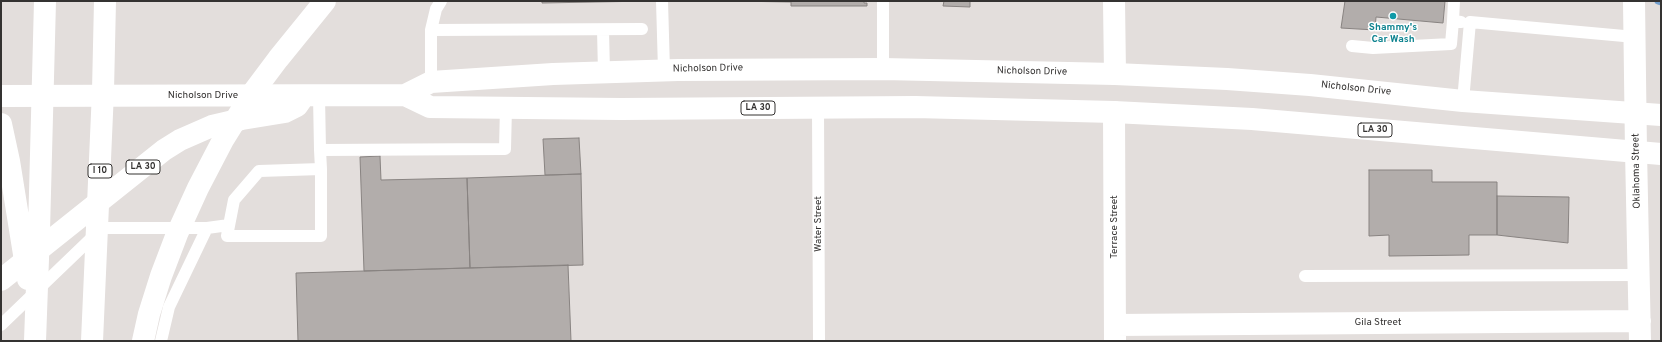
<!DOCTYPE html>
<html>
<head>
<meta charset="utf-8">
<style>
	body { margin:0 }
	#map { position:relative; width:1662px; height:342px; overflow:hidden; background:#e3dedc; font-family:Overpass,sans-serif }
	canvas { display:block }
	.frame { position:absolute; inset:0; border:2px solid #343231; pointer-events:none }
</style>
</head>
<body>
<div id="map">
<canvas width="1662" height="342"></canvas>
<div class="frame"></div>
</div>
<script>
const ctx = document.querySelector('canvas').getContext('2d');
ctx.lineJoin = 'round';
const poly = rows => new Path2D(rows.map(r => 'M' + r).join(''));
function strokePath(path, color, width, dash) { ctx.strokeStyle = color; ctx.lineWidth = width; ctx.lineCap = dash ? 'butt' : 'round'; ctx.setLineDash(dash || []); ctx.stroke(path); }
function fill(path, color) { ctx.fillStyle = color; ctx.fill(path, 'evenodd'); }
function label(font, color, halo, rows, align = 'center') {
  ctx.font = font + ' Overpass,sans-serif'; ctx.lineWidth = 3; ctx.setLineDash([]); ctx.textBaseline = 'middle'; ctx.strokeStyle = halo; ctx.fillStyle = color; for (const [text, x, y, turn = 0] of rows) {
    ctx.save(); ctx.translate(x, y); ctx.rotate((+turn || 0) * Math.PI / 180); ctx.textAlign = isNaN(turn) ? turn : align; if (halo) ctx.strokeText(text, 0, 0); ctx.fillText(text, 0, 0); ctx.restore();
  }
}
strokePath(poly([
	[1658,1,1661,2]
]), '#729ecc', 7);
const building = poly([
	[542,1,649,1,542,3,542,1],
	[731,1,864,1,864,3,867,3,867,6,791,6,791,2,731,1],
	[944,1,970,1,970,7,943,6,944,1],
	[1345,1,1445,1,1443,23,1376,17,1375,30,1341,28,1345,1],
	[579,138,581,174,545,175,543,139,579,138],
	[380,156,381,180,467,178,470,268,364,271,360,157,380,156],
	[1369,170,1432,170,1432,182,1497,182,1497,235,1469,235,1469,255,1389,256,1389,235,1369,236,1369,170],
	[581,174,583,265,470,268,467,178,581,174],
	[1497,196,1569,197,1568,243,1497,235,1497,196],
	[568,265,571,341,298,341,296,273,568,265]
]);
fill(building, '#b2adab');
strokePath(building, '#888381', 1);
strokePath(poly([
	[662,1,664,70],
	[1454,1,1453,21,1461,22],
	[431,30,436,9,441,1],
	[603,30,604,72],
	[1352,46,1373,48,1451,44,1453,21],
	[883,69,883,1],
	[431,82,431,30,642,29],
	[319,96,320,150,505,149,506,107],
	[1463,101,1470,22,1635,37],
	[818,108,819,341],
	[320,150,321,169,321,236,227,236,234,200,259,171,321,169],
	[1305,276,1639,275],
	[1,325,102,228,207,228,229,225],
	[161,341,169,307,207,228]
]), '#fff', 12);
strokePath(poly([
	[1114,1,1115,74],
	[1114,112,1115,341],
	[1636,151,1640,341],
	[1115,325,1640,321]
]), '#fff', 22);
strokePath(poly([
	[1634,1,1636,151]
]), '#fff', 22);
strokePath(poly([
	[405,95,430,107,621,109,915,107,1114,112,1252,119,1661,154],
	[1,96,405,95,431,82,553,74,678,70,883,69,1115,74,1227,79,1310,85,1463,101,1661,115],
	[1,280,164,150,180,140,212,126,242,119,285,112,297,106,304,96]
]), '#fff', 22);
strokePath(poly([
	[1,124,9,161,28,279],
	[35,341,39,231,45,1],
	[92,341,103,91,105,1],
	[143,341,149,314,161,276,177,234,198,188,223,140,251,95,278,59,325,1]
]), '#fff', 22);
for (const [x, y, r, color] of [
	[1393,16,4,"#0f9aa8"]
]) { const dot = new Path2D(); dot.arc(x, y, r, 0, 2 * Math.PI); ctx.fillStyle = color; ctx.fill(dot); strokePath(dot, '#fff', 1.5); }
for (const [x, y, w] of [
	[758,108,34],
	[1375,130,34],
	[143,167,34],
	[100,171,24]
]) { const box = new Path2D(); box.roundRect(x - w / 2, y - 7, w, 14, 3); ctx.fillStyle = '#fff'; ctx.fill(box); strokePath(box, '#343231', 1); }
label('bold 9px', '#343231', null, [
	["LA 30",758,108],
	["LA 30",1375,130],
	["LA 30",143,167],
	["I 10",100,171]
]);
label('bold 10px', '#0d838f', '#fff', [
	["Shammy's",1393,28],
	["Car Wash",1393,40]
]);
label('10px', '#343231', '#fff', [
	["Nicholson Drive",708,69,-1],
	["Nicholson Drive",1032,72,1],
	["Nicholson Drive",1356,89,6],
	["Nicholson Drive",203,96],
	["Oklahoma Street",1637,171,-91],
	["Water Street",819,224,-90],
	["Terrace Street",1115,227,-90],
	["Gila Street",1378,323]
]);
</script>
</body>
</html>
